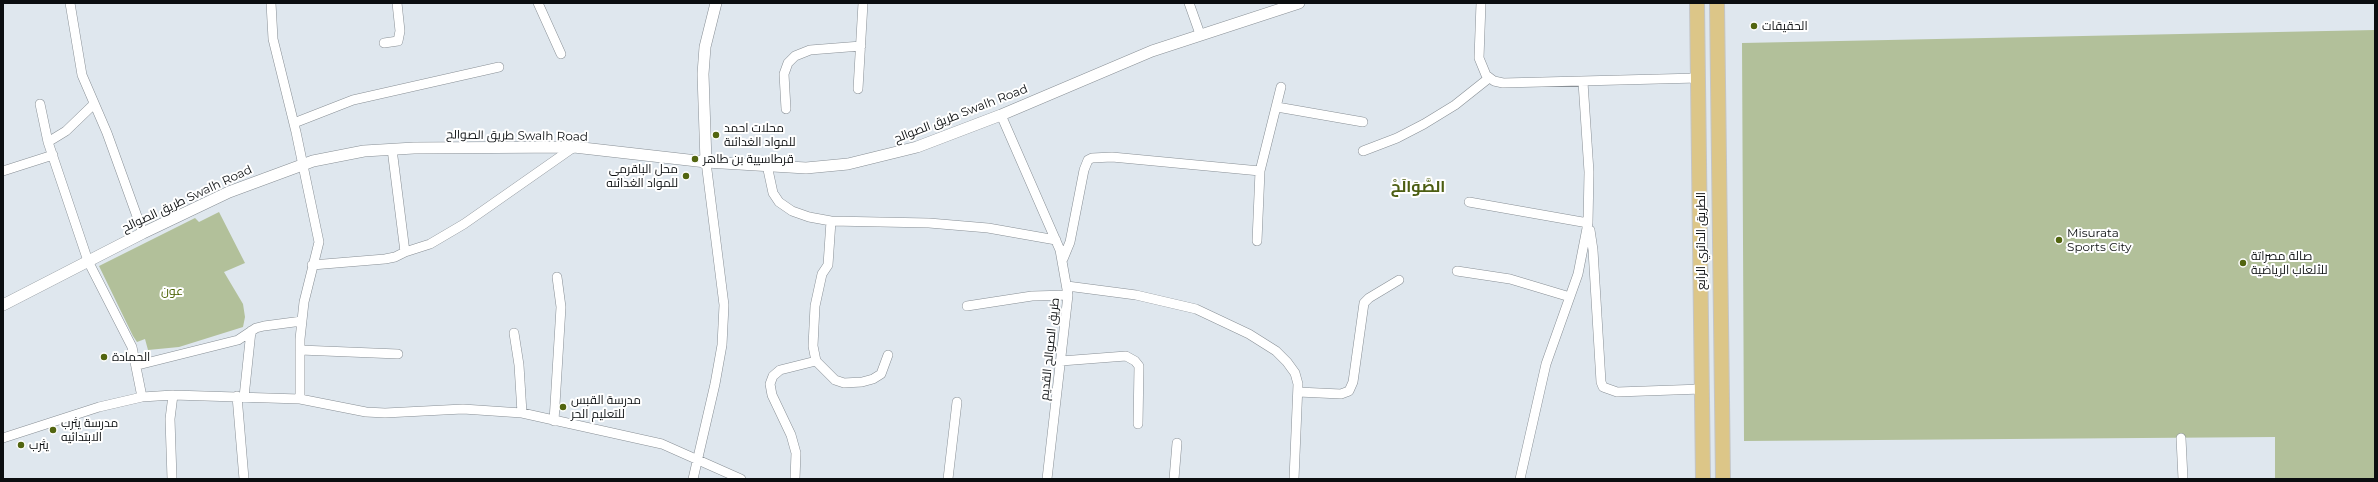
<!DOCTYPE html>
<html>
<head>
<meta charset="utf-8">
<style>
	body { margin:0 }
	#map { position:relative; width:2378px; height:482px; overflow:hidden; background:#dfe7ee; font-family:Montserrat,sans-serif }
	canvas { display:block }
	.frame { position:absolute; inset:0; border:4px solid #0b0e10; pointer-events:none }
</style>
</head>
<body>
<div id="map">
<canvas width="2378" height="482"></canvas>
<div class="frame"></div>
</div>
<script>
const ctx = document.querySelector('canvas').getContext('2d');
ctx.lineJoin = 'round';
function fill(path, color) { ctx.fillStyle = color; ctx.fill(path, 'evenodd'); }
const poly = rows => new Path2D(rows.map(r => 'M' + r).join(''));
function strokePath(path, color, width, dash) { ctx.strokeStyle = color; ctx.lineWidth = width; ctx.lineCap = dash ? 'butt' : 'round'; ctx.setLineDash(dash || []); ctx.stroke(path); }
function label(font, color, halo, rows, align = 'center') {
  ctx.font = font + ' Montserrat,Cairo,sans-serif'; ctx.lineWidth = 4; ctx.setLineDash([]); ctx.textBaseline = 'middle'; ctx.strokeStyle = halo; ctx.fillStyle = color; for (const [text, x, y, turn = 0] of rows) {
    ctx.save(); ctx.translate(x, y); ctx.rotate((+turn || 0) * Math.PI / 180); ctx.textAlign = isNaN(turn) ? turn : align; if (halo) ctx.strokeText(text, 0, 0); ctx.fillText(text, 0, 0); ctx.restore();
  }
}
fill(poly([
	[2375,30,2375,479,2275,479,2275,437,1744,441,1742,43],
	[219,212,245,263,224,272,243,304,245,317,243,327,179,347,148,350,145,339,137,342,133,336,99,266,195,218,199,222]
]), '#b2c09a');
const minor = poly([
	[70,3,82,75,107,133,143,233],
	[271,3,273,39,296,132,319,242,304,302,300,339,300,399],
	[538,3,561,54],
	[1189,3,1200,34],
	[1481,3,1479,58,1486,75,1494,81,1503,83,1698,78],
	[384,43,398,41,400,31,397,3],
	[858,89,863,3],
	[40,104,48,142,88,261,132,347,142,397],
	[1277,107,1363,122],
	[786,109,784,74,788,63,795,56,810,50,861,46],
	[1001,115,1060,250,1068,295,1047,479],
	[294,123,353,100,499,67],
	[48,142,66,131,94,104],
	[1363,151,1397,138,1424,124,1455,105,1489,78],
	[767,165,773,193,779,202,792,211,809,217,831,221,929,223,988,228,1056,240],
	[3,171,53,155],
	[1469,202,1588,223],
	[831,221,828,265,822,274,815,306,813,346,816,361,835,380,844,383,862,382,873,379,881,374,888,355],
	[1590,230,1593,250,1601,382,1603,387,1617,392,1702,389],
	[1257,241,1260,171,1281,87],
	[405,252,430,244,464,224,574,147],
	[1063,259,1070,242,1084,170,1088,160,1092,158,1112,157,1260,171],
	[312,265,385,259,395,257,405,252,392,149],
	[1457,271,1510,279,1570,297],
	[1067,286,1136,295,1196,309,1249,334,1276,351,1287,362,1295,373,1298,384,1294,479],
	[967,306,1032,296,1068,295],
	[514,333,519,365,522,413],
	[300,350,398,354],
	[1061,361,1126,356,1135,361,1139,366,1138,424],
	[138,365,238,340,256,328,264,326,302,321],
	[1298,392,1341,394,1349,391,1353,382,1364,303,1369,298,1399,280],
	[237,396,244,479],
	[244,397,251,331],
	[554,421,561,307,557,277],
	[3,438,99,407,142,397,173,395,300,399,366,412,385,413,463,409,522,413,662,444,741,479],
	[2181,438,2183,479],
	[172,479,170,419,173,395],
	[693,479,715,384,722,345,724,305,706,162],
	[795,479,796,453,791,435,772,395,770,384,773,376,780,370,816,361],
	[948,479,957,402],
	[1174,479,1177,443],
	[1520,479,1546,364,1578,274,1588,223,1589,172,1583,82]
]);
const tertiary = poly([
	[706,162,703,74,705,47,716,3],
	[3,305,143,233,229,192,313,161,364,151,414,148,574,147,706,162,806,168,848,164,917,147,1001,115,1152,51,1299,3]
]);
const primary = poly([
	[1697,3,1703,479],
	[1717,3,1723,479]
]);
strokePath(minor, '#888f95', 10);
strokePath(tertiary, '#888f95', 12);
strokePath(primary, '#c4c5c6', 16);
strokePath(minor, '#fff', 9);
strokePath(tertiary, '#fff', 11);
strokePath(primary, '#dcc688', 14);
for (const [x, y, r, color] of [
	[1754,26,4,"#526510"],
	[716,135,4,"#526510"],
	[695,159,4,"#526510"],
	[686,176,4,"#526510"],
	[2059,240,4,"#526510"],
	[2243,263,4,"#526510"],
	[104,357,4,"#526510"],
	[563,407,4,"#526510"],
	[53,430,4,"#526510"],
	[21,445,4,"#526510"]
]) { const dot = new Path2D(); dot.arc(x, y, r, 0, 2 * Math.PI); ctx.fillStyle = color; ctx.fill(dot); strokePath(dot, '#fff', 1.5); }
label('12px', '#0b0e10', '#fff', [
	["الحقيقات",1762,26],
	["محلات احمد",724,128],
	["للمواد الغدائىة",724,142],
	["قرطاسيية بن طاهر",703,159],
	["محل الباقرمى",678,169,"right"],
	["للمواد الغدائىه",678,183,"right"],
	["Misurata",2067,233],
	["Sports City",2067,247],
	["صالة مصراتة",2251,256],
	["للألعاب الرياضية",2251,270],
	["الحمادة",112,357],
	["مدرسة القبس",571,400],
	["للتعليم الحر",571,414],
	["مدرسة يثرب",61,423],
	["الابتدائيه",61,437],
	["يثرب",29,445]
], 'left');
label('12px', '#0b0e10', '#fff', [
	["طريق الصوالح Swalh Road",961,114,-21],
	["طريق الصوالح Swalh Road",517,136,1],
	["طريق الصوالح Swalh Road",187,199,-25],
	["الطريق الدائري الرابع",1701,241,-90],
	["طريق الصوالح القديم",1050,349,-84]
]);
label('12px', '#4a6100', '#fff', [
	["عون",172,291]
]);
label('bold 16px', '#4c5e12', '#fff', [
	["الصَّوَالَحْ",1418,187]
]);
</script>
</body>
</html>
